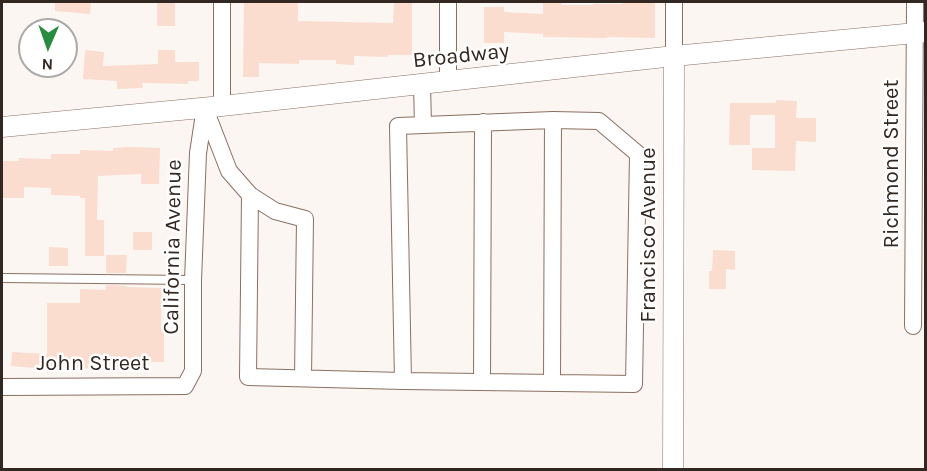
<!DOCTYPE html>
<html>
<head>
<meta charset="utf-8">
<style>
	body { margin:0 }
	#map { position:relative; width:927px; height:471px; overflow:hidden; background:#fcf6f3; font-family:Karla,sans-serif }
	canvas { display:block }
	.frame { position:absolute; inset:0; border:3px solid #322721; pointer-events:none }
	.north { position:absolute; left:18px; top:18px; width:60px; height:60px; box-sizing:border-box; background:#fff; border:2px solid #ada9a6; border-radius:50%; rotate:182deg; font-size:16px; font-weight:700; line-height:24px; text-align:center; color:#322721 }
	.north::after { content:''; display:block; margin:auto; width:21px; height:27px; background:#298b3f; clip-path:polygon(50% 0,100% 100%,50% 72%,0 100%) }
</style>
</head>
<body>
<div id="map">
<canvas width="927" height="471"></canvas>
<div class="frame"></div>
<div class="north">N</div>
</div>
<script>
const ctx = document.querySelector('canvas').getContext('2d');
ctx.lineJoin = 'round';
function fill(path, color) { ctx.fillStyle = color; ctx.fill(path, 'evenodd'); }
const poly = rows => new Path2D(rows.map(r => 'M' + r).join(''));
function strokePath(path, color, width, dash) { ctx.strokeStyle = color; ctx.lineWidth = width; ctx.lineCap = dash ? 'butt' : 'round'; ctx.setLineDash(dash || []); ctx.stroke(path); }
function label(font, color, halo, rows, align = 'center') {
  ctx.font = font + ' Karla,sans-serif'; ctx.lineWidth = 5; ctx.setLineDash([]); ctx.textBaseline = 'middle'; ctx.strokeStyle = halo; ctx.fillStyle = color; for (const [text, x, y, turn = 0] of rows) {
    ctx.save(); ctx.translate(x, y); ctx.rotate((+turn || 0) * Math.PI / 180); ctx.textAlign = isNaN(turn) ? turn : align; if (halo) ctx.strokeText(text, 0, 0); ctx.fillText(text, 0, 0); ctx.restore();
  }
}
fill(poly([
	[55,2,91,2,90,14,55,11],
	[157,2,175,2,175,26,157,26],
	[244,2,298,2,298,21,393,23,394,2,412,2,412,55,388,55,388,57,354,56,354,65,336,64,336,60,299,60,299,64,259,63,259,77,243,77],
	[543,2,562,2,562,5,593,5,593,4,623,4,623,2,655,2,655,38,607,37,607,38,543,37,543,34,504,32,504,43,484,43,484,7,504,7,504,12,543,14],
	[85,50,104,52,103,66,158,64,158,50,175,50,175,62,199,62,199,81,188,81,188,84,142,83,143,88,117,89,117,81,83,79],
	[776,100,797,101,796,118,816,118,816,142,796,141,795,171,752,170,752,148,775,148,775,115,750,115,750,145,729,145,730,103,776,103],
	[129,147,160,148,159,184,141,184,141,174,98,176,97,220,104,220,104,256,85,256,85,198,80,198,80,196,51,195,51,188,24,187,24,198,2,198,2,161,19,161,19,158,51,159,51,154,80,154,80,150,113,151,113,148],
	[133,232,152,232,152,250,133,250],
	[49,247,68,248,68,266,49,266],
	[713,250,735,251,735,270,726,269,726,289,709,289,709,271,712,271],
	[106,255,127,255,126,273,106,273],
	[106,285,126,286,126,287,162,288,161,328,164,328,164,362,141,362,141,369,35,368,11,366,12,352,47,354,47,303,80,303,80,289,106,290]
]), '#faddcf');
const service = poly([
	[2,278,193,280]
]);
const minor = poly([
	[222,2,222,106],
	[674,56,674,2],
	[448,81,448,2],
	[422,84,423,125],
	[205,109,229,171,250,195,275,211,305,219,303,378],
	[250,195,248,377,403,381,634,384,638,154,599,121,553,120,398,126,403,381],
	[913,326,915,2],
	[482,382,483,122],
	[552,383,553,120],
	[2,387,185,386,193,371,193,280,198,153,205,108]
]);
const tertiary = poly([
	[2,127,222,106,674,56,926,32],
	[673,470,674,56]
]);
strokePath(service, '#8a7061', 10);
strokePath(minor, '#8a7061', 18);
strokePath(tertiary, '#8a7061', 21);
strokePath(service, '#fff', 8);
strokePath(minor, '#fff', 16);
strokePath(tertiary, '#fff', 20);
label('22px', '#322721', '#fff', [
	["Broadway",461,56,-6],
	["Richmond Street",892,164,-90],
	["Francisco Avenue",649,235,-90],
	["California Avenue",173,247,-89],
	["John Street",93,364]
]);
</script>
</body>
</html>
